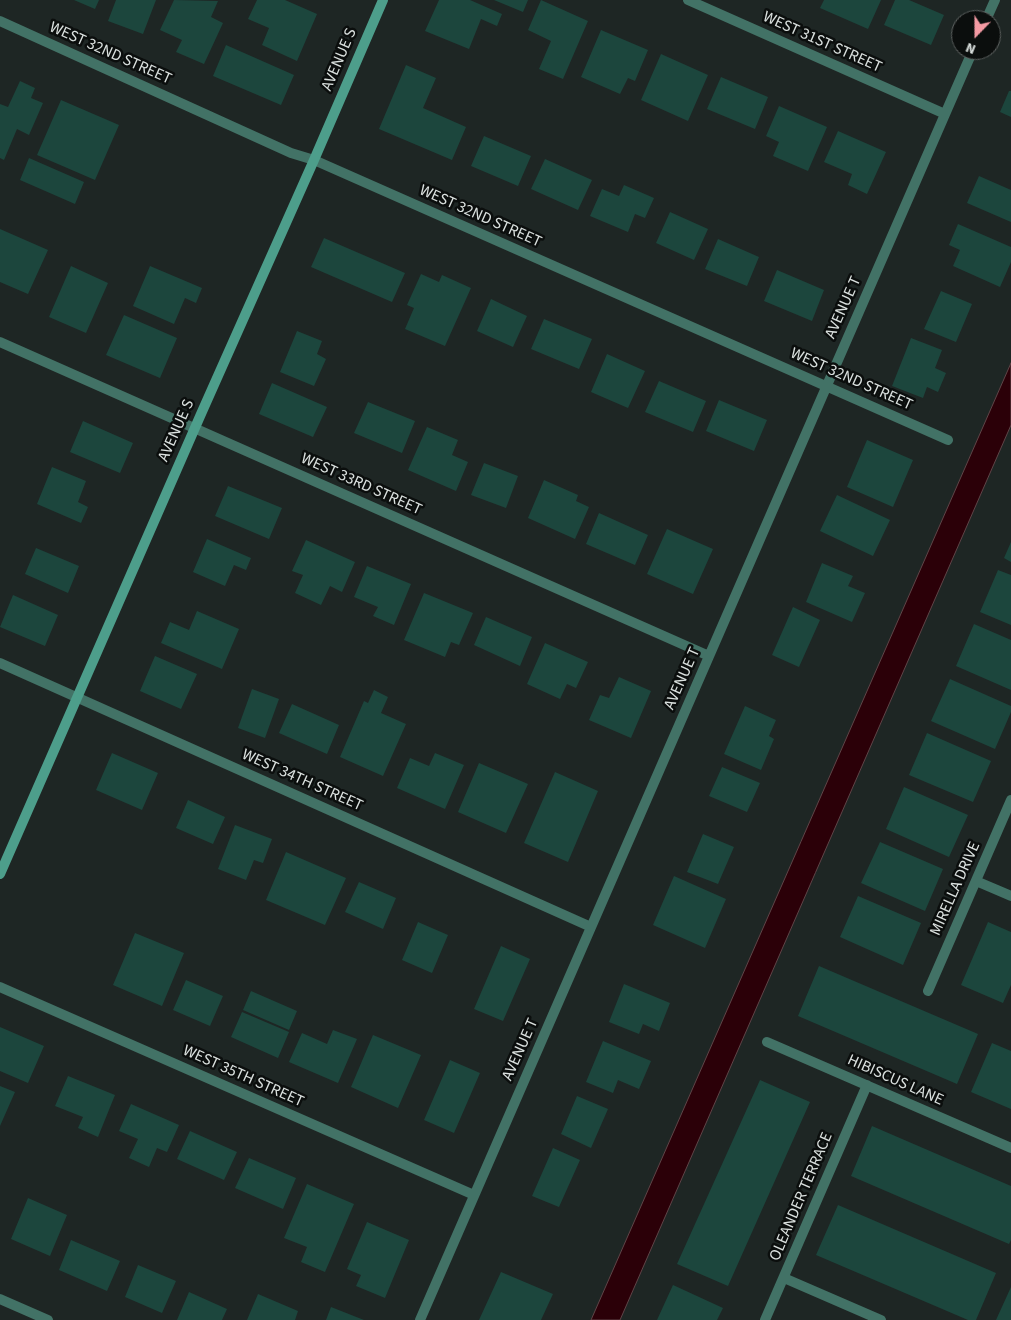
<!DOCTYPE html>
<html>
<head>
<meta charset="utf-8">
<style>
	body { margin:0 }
	#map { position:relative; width:1011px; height:1320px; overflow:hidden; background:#1e2624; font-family:"Source Sans 3",sans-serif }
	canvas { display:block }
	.north { position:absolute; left:951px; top:10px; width:50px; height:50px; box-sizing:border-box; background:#0b0e0d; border:1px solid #5e6261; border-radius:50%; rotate:202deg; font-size:14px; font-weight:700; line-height:20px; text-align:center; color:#dbe1df }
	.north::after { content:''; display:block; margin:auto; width:18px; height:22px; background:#f49aa3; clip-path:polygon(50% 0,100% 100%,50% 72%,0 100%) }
</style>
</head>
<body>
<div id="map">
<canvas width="1011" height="1320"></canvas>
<div class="north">N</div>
</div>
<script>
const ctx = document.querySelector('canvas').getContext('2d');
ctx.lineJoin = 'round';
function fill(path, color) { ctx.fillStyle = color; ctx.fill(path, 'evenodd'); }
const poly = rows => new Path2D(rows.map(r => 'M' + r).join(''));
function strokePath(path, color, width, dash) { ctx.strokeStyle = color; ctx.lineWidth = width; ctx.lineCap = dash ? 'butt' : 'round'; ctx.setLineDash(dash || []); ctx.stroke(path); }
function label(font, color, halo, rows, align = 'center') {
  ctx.font = font + ' "Source Sans 3",sans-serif'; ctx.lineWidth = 5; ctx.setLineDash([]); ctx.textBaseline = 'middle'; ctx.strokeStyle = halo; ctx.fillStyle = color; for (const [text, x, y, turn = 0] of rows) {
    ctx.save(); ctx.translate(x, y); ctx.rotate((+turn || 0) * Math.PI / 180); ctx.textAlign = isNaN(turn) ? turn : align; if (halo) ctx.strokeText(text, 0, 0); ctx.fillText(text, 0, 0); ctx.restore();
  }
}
const water = poly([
	[1011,363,1011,425,620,1320,591,1320,1011,363]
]);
fill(water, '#2b0008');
strokePath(water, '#604448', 1);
fill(poly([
	[74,0,99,0,95,9],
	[116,0,156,0,143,34,108,21],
	[174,0,218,1,211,17,223,23,204,64,176,52,182,40,160,30],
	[257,0,285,0,317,14,297,61,262,45,269,28,248,19],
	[439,0,470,0,502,14,497,26,481,19,469,49,425,31],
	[494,0,528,0,523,12],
	[541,0,588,21,563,79,539,69,551,41,528,30],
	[824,0,881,0,868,29,820,8],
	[895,0,909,0,944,15,931,45,884,25],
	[601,30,648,50,635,81,628,78,620,94,581,77],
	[226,45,294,75,281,105,213,76],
	[661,54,708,75,688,121,641,100],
	[406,65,436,78,423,108,466,127,452,160,379,129],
	[721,77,768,97,755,129,707,109],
	[20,81,35,88,31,98,43,103,29,135,17,129,4,160,0,158,0,104,8,107],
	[1009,91,1011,91,1011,117,1000,112],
	[61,100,119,125,95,180,37,155],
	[779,106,827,127,808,171,773,156,779,142,766,136],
	[838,131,886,152,867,194,848,185,852,174,824,162],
	[484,136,531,156,518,186,471,166],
	[29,158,84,182,75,204,20,180],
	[545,159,592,180,578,210,531,189],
	[979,176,1011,190,1011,222,967,203],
	[624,185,654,198,645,218,635,214,628,232,590,216,602,189,619,196],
	[670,212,708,229,694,260,656,243],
	[958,224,1011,247,1011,262,1000,287,953,266,960,250,949,245],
	[0,229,48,250,28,294,0,282],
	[324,238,405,273,392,302,311,267],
	[718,239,759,257,747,286,705,269],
	[71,266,108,283,86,333,49,317],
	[150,266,202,288,196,303,185,298,174,324,133,306],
	[777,270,824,290,812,321,764,301],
	[421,274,439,282,442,275,471,288,445,346,405,329,414,308,407,305],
	[941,291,972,304,956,342,924,329],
	[491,299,527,316,513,347,477,331],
	[124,315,177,338,160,378,106,355],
	[544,319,592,339,579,369,531,349],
	[297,331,322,341,317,354,326,359,314,386,280,372],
	[911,338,942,350,935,368,946,373,938,392,927,387,923,398,892,386],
	[607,354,645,371,628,408,591,392],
	[659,381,706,401,693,432,645,412],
	[272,383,327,407,313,437,259,414],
	[719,400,767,420,754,451,706,431],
	[368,402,415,421,402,453,354,433],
	[83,421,133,443,120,473,70,452],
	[427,427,458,440,452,455,468,462,456,491,408,470],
	[867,440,913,460,893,507,847,487],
	[484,463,518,476,506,508,471,495],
	[52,467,86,481,78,502,88,507,81,523,37,504],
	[544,480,578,495,576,501,589,507,575,539,528,518],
	[228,486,282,508,269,539,215,516],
	[837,495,890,520,873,556,820,531],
	[599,513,648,535,635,565,586,544],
	[667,529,713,549,693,594,647,574],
	[207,539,251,558,246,570,234,565,225,586,193,572],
	[306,540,355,562,342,592,330,586,321,605,295,593,303,575,292,571],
	[1011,542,1011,562,1004,558],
	[36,548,79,566,68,593,25,574],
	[822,563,853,576,848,586,865,593,852,622,806,602],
	[367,566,411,584,394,625,373,616,378,607,354,597],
	[998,570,1011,575,1011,625,980,612],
	[424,593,473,613,459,645,451,642,445,657,404,640],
	[13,595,58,615,45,646,0,627],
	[793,607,820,620,799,667,772,655],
	[197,611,239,629,222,669,161,643,170,622,189,630],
	[486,617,532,637,520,666,474,645],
	[974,624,1011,640,1011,690,956,666],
	[545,643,588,662,576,688,567,684,560,699,527,684],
	[155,656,197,674,181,709,140,691],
	[619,677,651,691,631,738,589,720,600,695,609,698],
	[950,679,1011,706,1011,712,995,749,931,721],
	[252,689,279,699,265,738,238,728],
	[374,690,388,697,381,713,406,724,383,776,340,757,364,701,368,703],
	[292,704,339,725,327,754,279,733],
	[745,706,776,720,769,736,774,739,761,770,724,754],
	[927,733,991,761,973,802,909,775],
	[112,753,158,773,142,810,96,790],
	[435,753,464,765,445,809,397,788,410,758,429,766],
	[479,763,528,784,506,833,458,812],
	[722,767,760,783,747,812,709,796],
	[555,772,598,791,568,862,524,843],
	[904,787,968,815,949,857,886,829],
	[188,800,225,817,213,844,176,828],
	[235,825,272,839,263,863,254,860,246,880,218,869],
	[703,834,734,847,718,884,687,872],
	[880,842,943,869,925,911,861,883],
	[286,852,346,878,325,925,266,900],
	[674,876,726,899,705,948,653,925],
	[359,882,396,898,383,929,345,912],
	[858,896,921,923,903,965,840,937],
	[418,922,448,935,432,973,402,960],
	[988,922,1011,932,1011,985,1003,1003,961,985],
	[135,933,184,953,162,1006,113,985],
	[501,946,530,959,503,1021,474,1009],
	[819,966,978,1034,957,1084,798,1016],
	[186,980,223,996,210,1026,173,1010],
	[624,984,670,1003,659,1031,643,1024,639,1034,609,1022],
	[251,991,297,1011,289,1030,243,1010],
	[242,1012,289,1032,278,1058,231,1037],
	[0,1027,44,1046,28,1083,0,1071],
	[333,1030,357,1039,338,1083,289,1062,302,1033,327,1044],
	[373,1035,421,1055,398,1108,351,1087],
	[603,1041,651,1061,639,1089,618,1080,613,1093,586,1082],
	[992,1043,1011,1051,1011,1109,971,1092],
	[450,1060,480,1073,454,1133,424,1120],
	[68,1076,115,1095,98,1137,78,1128,83,1117,55,1106],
	[760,1080,810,1102,728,1286,677,1264],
	[0,1086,15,1092,0,1126],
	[577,1096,608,1109,591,1148,561,1134],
	[131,1104,179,1125,167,1152,157,1148,149,1167,129,1158,138,1139,119,1131],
	[872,1126,1011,1186,1011,1240,1009,1244,851,1176],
	[190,1131,237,1152,224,1180,177,1159],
	[553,1148,580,1160,559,1207,532,1196],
	[249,1158,296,1178,283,1209,235,1188],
	[307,1184,354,1204,325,1272,301,1262,307,1247,284,1238],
	[28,1198,67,1215,50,1256,11,1239],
	[838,1205,996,1273,976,1320,968,1320,816,1255],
	[367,1222,409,1240,385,1298,356,1286,361,1275,347,1269],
	[71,1240,120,1261,107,1291,59,1270],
	[138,1265,176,1281,162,1313,125,1297],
	[501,1272,553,1294,541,1320,479,1320],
	[673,1285,723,1308,717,1320,657,1320],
	[1011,1287,1011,1320,996,1320],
	[189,1292,227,1309,222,1320,177,1320],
	[258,1294,298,1311,295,1320,247,1320],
	[331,1307,364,1320,326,1320]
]), '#1c463d');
strokePath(poly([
	[688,0,945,114],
	[986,20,995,0],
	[0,21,291,153,314,160,948,440],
	[0,342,709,656],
	[0,663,591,927],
	[976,881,1011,896],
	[0,987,474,1195],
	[928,991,1011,800],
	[767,1042,1011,1148],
	[784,1278,881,1320],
	[0,1299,48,1320],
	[420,1320,973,50],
	[765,1320,867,1085]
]), '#427266', 10);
strokePath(poly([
	[0,874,201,414,314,160,383,0]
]), '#4d9e8b', 10);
label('16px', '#dbe1df', '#0b0e0d', [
	["WEST 31ST STREET",822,43,24],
	["WEST 32ND STREET",110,54,24],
	["AVENUE S",340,60,-67],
	["WEST 32ND STREET",480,217,24],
	["AVENUE T",844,308,-66],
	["WEST 32ND STREET",851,380,24],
	["AVENUE S",177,431,-66],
	["WEST 33RD STREET",361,485,24],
	["AVENUE T",683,679,-66],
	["WEST 34TH STREET",302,781,24],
	["MIRELLA DRIVE",956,889,-66],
	["AVENUE T",521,1050,-66],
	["WEST 35TH STREET",243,1077,24],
	["HIBISCUS LANE",895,1081,24],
	["OLEANDER TERRACE",802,1197,-67]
]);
</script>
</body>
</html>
